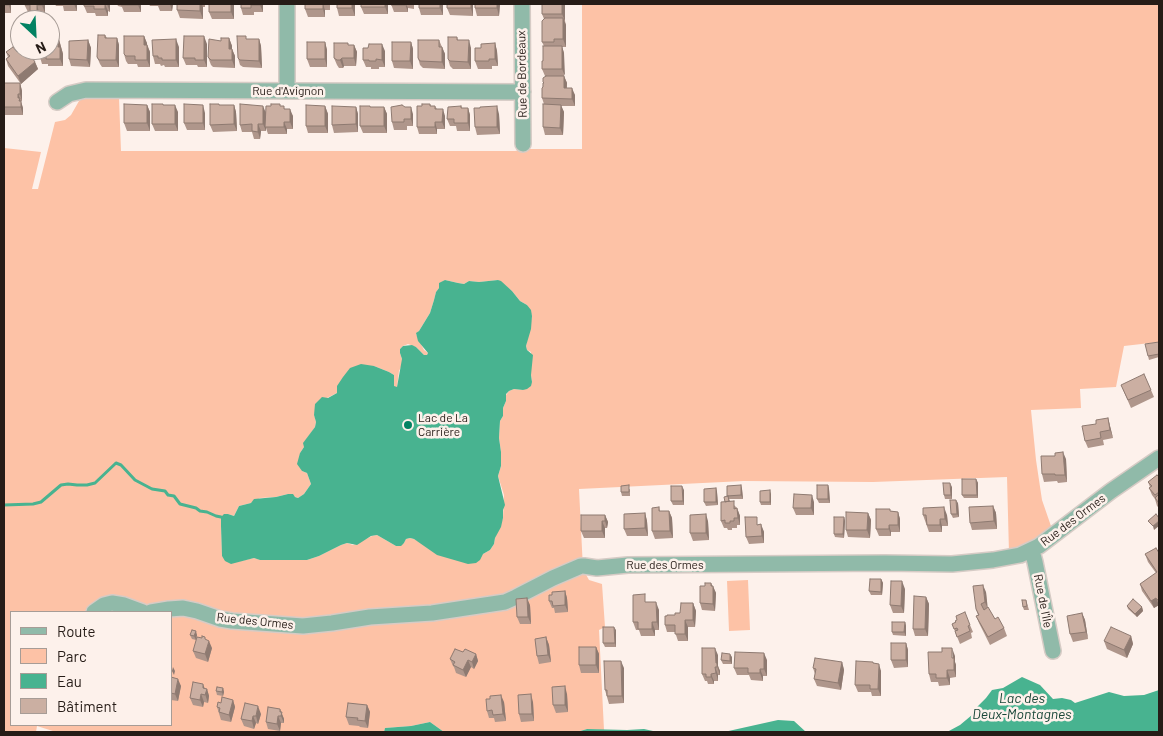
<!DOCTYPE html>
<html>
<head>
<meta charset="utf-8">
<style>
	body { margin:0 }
	#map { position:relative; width:1163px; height:736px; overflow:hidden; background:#fdf1eb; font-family:Barlow,sans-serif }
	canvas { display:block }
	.frame { position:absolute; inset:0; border:5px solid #261c17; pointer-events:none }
	.legend { position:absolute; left:10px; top:611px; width:162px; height:115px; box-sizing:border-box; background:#fdf1eb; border:1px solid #a79c96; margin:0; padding:6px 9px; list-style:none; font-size:15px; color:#261c17 }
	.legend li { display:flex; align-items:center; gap:10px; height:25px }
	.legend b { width:25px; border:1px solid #a79c96 }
	.north { position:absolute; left:10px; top:10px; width:50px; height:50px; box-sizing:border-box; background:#fdf1eb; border:1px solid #a79c96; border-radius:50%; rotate:155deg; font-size:14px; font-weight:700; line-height:20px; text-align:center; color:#261c17 }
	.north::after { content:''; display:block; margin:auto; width:18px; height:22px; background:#038262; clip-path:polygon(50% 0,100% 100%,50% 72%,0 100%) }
</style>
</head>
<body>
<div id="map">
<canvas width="1163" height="736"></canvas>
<div class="frame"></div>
<ul class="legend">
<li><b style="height:6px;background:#90baa9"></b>Route</li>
<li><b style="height:14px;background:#fdc2a6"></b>Parc</li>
<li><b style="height:14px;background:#48b390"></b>Eau</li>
<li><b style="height:14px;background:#cbafa2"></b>Bâtiment</li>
</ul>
<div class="north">N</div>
</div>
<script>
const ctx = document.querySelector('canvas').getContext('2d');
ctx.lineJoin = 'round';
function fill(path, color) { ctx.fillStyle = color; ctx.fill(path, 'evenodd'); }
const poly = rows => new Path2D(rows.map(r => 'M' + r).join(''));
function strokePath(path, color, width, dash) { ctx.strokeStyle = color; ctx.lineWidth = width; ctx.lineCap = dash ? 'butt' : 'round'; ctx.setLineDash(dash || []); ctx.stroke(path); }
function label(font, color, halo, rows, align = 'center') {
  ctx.font = font + ' Barlow,sans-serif'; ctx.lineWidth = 5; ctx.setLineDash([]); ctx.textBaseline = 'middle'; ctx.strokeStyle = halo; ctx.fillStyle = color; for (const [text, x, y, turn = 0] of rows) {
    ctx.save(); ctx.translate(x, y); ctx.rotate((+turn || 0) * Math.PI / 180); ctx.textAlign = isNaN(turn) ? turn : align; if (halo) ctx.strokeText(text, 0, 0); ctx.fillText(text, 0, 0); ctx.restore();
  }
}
fill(poly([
	[582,4,1159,4,1159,342,1124,346,1116,387,1080,389,1081,408,1031,410,1036,460,1042,500,1052,529,1032,542,1009,553,1007,477,873,482,744,481,579,489,583,569,589,580,602,584,605,627,599,630,604,730,587,729,577,732,444,732,430,722,411,726,385,728,384,732,108,732,100,731,98,732,56,732,37,726,36,732,4,732,4,148,41,152,32,189,38,189,55,122,65,120,71,115,79,101,82,99,92,97,119,98,121,151,515,151,530,149,582,149],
	[445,280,458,283,464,284,469,281,479,282,498,280,512,291,520,301,527,305,532,316,526,346,527,350,531,352,531,375,532,382,523,390,514,389,509,391,506,395,506,401,503,408,503,416,500,421,499,438,501,452,501,466,498,476,504,495,503,518,495,538,494,544,490,550,483,554,425,545,414,539,410,538,406,539,404,543,396,546,377,535,372,536,353,545,347,543,341,545,319,556,307,560,261,560,254,558,231,563,222,556,221,517,228,514,234,516,239,506,251,503,260,498,276,497,288,494,298,498,304,494,311,484,307,473,302,471,300,453,304,447,304,443,315,427,316,422,314,414,327,398,337,393,374,366,389,372,394,375,394,387,397,387,399,371,402,365,402,359,400,353,400,349,403,346,408,344,416,347,424,355,427,356,428,353,424,350,416,334,419,331,430,313,434,300,436,292],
	[11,612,171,612,171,725,11,725],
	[748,580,750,630,729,631,727,581]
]), '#fdc2a6');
fill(poly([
	[445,280,458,283,464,284,469,281,479,282,498,280,501,281,512,291,520,301,527,305,531,310,532,316,531,329,526,346,527,350,533,355,531,375,532,382,531,386,527,389,523,390,514,389,509,391,506,394,506,401,503,408,503,416,500,421,499,438,501,452,501,466,498,476,505,505,503,510,503,518,501,527,495,538,494,544,490,550,483,554,480,560,476,563,468,564,437,555,414,539,410,538,406,539,404,543,401,546,396,546,377,535,371,536,357,545,347,543,341,545,319,556,307,560,260,560,254,558,231,564,225,561,222,556,221,526,221,517,224,514,228,514,234,516,239,506,251,503,254,499,276,497,288,494,293,494,295,497,298,498,304,494,311,484,307,473,302,471,297,464,300,453,304,447,303,443,315,427,316,422,314,415,315,404,322,397,328,398,337,393,337,386,343,377,350,368,361,364,374,366,389,372,394,375,394,386,397,387,402,359,400,353,400,349,403,346,412,345,416,347,424,355,427,355,428,353,418,341,416,333,419,331,430,313,434,300,436,292,439,288,439,283],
	[1022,677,1040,685,1053,699,1062,698,1071,700,1075,703,1109,692,1124,696,1144,695,1159,690,1159,732,947,732,960,725,972,715,975,709,986,698,992,690,1003,688],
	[778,720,794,721,806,732,724,732],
	[430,722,444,732,384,732,385,728,411,726],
	[587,729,627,730,644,729,653,731,655,732,577,732]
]), '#48b390');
strokePath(poly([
	[4,505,33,504,41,502,61,485,68,484,77,485,87,485,95,483,116,463,121,465,135,480,152,489,165,491,168,495,174,496,180,504,196,508,200,511,207,512,216,516,221,517]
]), '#48b390', 3);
const minor = poly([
	[522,4,523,144],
	[287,91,287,4],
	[57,102,69,94,86,90,523,92],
	[1032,551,1035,562,1053,651],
	[94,612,104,605,112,603,124,605,143,612],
	[151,612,169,609,183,608,197,611,220,619,232,621,303,626,332,623,370,617,432,613,505,602,516,597,553,578,581,566,584,566,597,568,628,565,885,563,952,564,993,560,1020,555,1039,546,1111,491,1159,458]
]);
strokePath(minor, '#d6cbc5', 18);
strokePath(minor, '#90baa9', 15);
fill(poly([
	[4,4,11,4,11,13,4,13],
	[24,4,45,4,45,13,39,12,39,18,33,18,31,12,28,12],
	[55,4,77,4,77,11,64,11,63,6,56,6],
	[110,4,110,12,108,11,108,16,96,16,95,13,87,13,84,6],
	[117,4,141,4,141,12,124,12,122,7,118,6],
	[149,4,173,4,172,11,160,11,158,6,150,6],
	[177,4,205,4,205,7,203,7,203,19,180,18,177,10],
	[234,4,234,19,212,19,209,12],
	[241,4,263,4,263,12,254,12,254,15,243,15,241,8],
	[305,4,330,4,330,10,325,10,325,17,308,17,305,9],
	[337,4,355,4,355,16,339,16,337,8],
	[388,4,388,14,364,14,361,7],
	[391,4,414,4,414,9,408,8,408,12,394,12],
	[419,4,443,4,443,15,421,15,419,8],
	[447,4,473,4,473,16,450,15,447,8],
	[475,4,500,4,499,16,477,16,475,8],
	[543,4,565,4,565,21,566,25,566,47,562,47,564,53,564,76,567,83,567,88,575,95,575,106,561,106,564,112,563,135,545,135,543,127,544,104,542,98,543,83,543,82,545,76,542,69,543,61,544,46,542,42,544,19,542,14],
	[105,35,107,38,117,38,119,45,119,67,102,67,100,64,97,57],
	[58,36,63,54,63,66,48,66,48,64,42,64,40,57],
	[144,36,150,52,150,67,138,67,137,64,128,64,126,61,124,54],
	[457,37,458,40,471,48,471,69,453,69,450,66,448,59],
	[229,38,232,46,232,49,235,56,235,68,213,67,211,65,208,57,221,41],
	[247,39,259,39,261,46,262,68,243,67,240,65,238,58],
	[88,40,91,48,90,67,71,66,69,59],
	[439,40,445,54,445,69,423,68,420,65,418,58],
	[325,42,327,50,327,67,310,67,307,59],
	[411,42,413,49,413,69,394,68,392,61],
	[495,43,497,51,498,66,492,66,492,69,478,69,475,61,481,48],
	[207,44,207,67,198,67,197,65,186,65,183,58],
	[349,45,354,45,357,52,356,66,344,66,343,68,339,68,337,65,334,58],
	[179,47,179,67,165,67,164,65,161,66,160,64,155,64,153,56],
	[385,51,385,67,379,67,379,69,371,69,371,67,366,67,363,60],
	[6,52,17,52,35,62,38,69,21,84,8,66,6,59,8,57],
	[4,83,20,83,22,91,22,101,21,101,23,108,23,115,4,115],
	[280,104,280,106,285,109,293,116,293,129,287,129,287,134,268,134,266,128,266,131,261,131,260,139,254,139,252,132,242,132,240,125,265,112,271,106],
	[430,104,431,106,435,106,437,109,445,116,445,129,437,129,437,134,419,134,417,127,422,106],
	[147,105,150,112,150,131,127,131,124,123],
	[163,105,178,112,178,131,155,131,152,124],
	[234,105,236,112,237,131,213,132,210,125],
	[325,106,328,114,328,133,308,133,306,126],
	[370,106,370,107,384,107,387,114,387,133,363,133,360,126],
	[461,106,462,108,468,108,470,115,470,131,457,131,456,126,450,126,447,119],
	[356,107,358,114,358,132,334,133,332,125],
	[205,113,205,130,187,130,184,123],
	[413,114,413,126,407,126,407,130,394,130,392,122],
	[499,114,500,134,477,135,475,127],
	[1159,342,1159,357,1149,360,1148,356],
	[1121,385,1151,390,1154,397,1131,408],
	[1108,418,1113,438,1103,440,1104,445,1088,448,1085,441,1096,424],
	[1066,459,1067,482,1058,483,1057,481,1044,482,1042,474],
	[1157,475,1159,503,1159,508,1157,506,1155,499,1152,495,1149,488,1150,487,1148,482],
	[976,479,978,483,978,498,964,498,962,495],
	[741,485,742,489,743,499,729,499,730,501,737,508,740,516,740,525,737,525,737,528,732,528,732,530,728,530,727,528,724,528,721,521,727,496],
	[828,485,829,489,830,503,819,503,817,499],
	[952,487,952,499,945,499,944,495],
	[716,488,717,492,718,505,706,506,704,502],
	[630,489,630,496,622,496,621,492],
	[684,490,684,505,673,505,671,501],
	[771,494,771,505,761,505,760,502],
	[814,502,814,515,796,515,793,508],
	[958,503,959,517,953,518,951,514],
	[993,506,996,513,997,529,972,530,970,523],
	[659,507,660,511,669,511,672,518,673,538,655,539,652,531],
	[891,511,898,512,900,519,900,532,891,532,891,536,879,536,876,529],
	[645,513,647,521,648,536,627,536,624,529],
	[868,513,871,520,870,538,848,537,846,530],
	[605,515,608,522,607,528,605,528,605,538,584,538,581,531],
	[923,515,947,515,948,526,942,526,942,532,929,532],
	[844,517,845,521,844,538,835,537,834,534],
	[708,521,709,540,693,541,690,533],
	[760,524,764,532,764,543,749,544,746,537],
	[1159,553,1159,606,1159,605,1154,608,1142,591,1140,584,1156,573,1148,562,1145,554],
	[881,579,883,583,882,595,871,595,869,591],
	[711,583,716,593,715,611,702,610,700,603,705,586],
	[905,589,904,613,893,613,890,605],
	[565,591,567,598,568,612,555,613,554,608,552,608,549,601,552,595],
	[986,592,987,608,995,619,1004,628,1007,636,990,645,979,623,976,616,978,615,976,609],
	[926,597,929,604,928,636,915,636,913,629],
	[1026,600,1029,610,1024,610,1023,607],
	[648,602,659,610,659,630,655,630,655,636,641,636,639,630,636,630,633,622],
	[693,603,696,611,695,627,688,627,688,641,678,641,675,632,667,632,665,625,667,616,675,615,680,613],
	[530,605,531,624,520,624,517,617],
	[1127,606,1142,607,1143,611,1137,617,1128,609],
	[1082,613,1085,620,1088,639,1073,642,1070,634],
	[905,622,906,626,906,636,893,635,892,632],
	[956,622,970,625,973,632,971,633,972,638,960,644,952,624],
	[616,630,616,647,605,647,603,643],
	[190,635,197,635,196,640,192,639],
	[1131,636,1133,644,1127,658,1107,649,1104,641],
	[546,637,549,645,551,662,539,664,537,656],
	[906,643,908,650,908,667,894,668,891,660],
	[596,647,599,654,599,673,581,673,579,665],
	[212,648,208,662,196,658,193,651],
	[463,652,476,654,478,661,474,669,471,667,466,677,456,673,454,667,453,666,450,659],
	[718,655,718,666,720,671,720,675,718,675,718,681,714,681,714,684,708,684,707,681,705,681,702,674],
	[955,656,955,662,956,665,956,677,950,678,950,685,939,686,938,682,931,682,929,674],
	[732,657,732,664,723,664,721,660],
	[767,660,767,676,763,676,763,681,751,680,749,675,737,675,734,668],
	[842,662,844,670,841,690,817,686,814,679,815,674,813,668],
	[873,663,881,671,881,696,872,696,871,692,858,692,855,685],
	[624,668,624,703,609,704,605,690],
	[171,677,181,686,178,701,171,700],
	[223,688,224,692,223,696,217,695,216,691],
	[205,689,207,689,209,696,208,703,204,702,203,707,193,705,190,698],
	[567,694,568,712,556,713,553,705],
	[233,700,235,707,231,722,221,720,217,707,221,703],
	[504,702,506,721,495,722,494,718,489,718,487,711],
	[533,702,534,721,521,722,519,714],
	[367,705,370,712,368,728,360,727,359,726,349,725,346,717],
	[280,709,284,719,284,723,281,723,280,731,268,729,266,722],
	[261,714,258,724,256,723,254,729,244,726,241,719]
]), '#af968b');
fill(poly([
	[9,4,11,4,11,13,9,5],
	[42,4,45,4,45,13,42,5],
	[74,4,77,4,77,11],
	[105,4,108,11,108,16,105,9],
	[107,4,110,4,110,12],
	[138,4,141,4,141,12,138,5],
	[170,4,173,4,172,11],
	[200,4,202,4,203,7,203,19,200,11],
	[231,4,234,4,234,19,231,12],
	[260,4,263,4,263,12,260,5],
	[323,4,325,10,325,17,323,9],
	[352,4,355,4,355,16,352,8],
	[385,4,388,4,388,14,385,7],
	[405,4,406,4,408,8,408,12],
	[440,4,443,4,443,15,440,8],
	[471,4,473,4,473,16,471,8],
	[497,4,500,4,499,16,497,8],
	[562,4,565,4,565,21,562,14],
	[37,5,39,12,39,18,37,11],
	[563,18,566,25,566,47,563,39],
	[58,36,63,54,63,66,60,59,58,47],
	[144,36,147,43,147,52,144,45],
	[204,36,207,44,207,67,204,60],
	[117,38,119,45,119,67,116,60],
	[229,38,232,46,232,56,229,49],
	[176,39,179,47,179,67,176,60],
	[259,39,261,46,262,68,259,61],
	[88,40,91,48,90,67,87,60],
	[469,40,471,48,471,69,468,62],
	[325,42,327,50,327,67,325,59],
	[411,42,413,49,413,69,410,61],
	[495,43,497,51,498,66,495,59],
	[382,44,385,51,385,67,382,60],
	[147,45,150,52,150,67,147,60],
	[354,45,357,52,356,66,354,58],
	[562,46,564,53,565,76,562,69],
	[442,47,445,54,445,69,442,62],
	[232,49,235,56,235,68,232,60],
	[342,58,344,66,343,68,340,60],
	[35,62,38,69,21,84,18,76],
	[564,76,567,83,566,95,564,88],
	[20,83,22,91,22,101,20,94],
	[572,88,575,95,575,106,572,99],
	[18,94,23,108,23,115,18,98],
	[147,105,150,112,150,131,147,123],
	[175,105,178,112,178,131,175,124],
	[203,105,205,113,205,130,203,123],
	[234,105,236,112,237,131,234,124],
	[561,105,564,112,563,135,560,128],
	[263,106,266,113,266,131,263,124],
	[325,106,328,114,328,133,325,126],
	[497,106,499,114,500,134,497,127],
	[356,107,358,114,358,132,356,124],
	[384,107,387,114,387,133,384,126],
	[411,107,413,114,413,126,411,119],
	[468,108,470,115,470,131,468,123],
	[290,109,293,116,293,129,290,122],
	[443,109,445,116,445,129,442,122],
	[284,122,287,129,287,134,284,127],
	[435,122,437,129,437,134,435,127],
	[258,124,261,131,260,139,258,132],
	[1108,418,1113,438,1110,430],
	[1063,452,1066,459,1067,482,1065,475],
	[976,479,978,483,978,498,977,495],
	[950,483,952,487,952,499,951,495],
	[741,485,742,489,743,499,741,495],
	[828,485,829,489,830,503,828,499],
	[682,486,684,490,684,505,683,501],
	[716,488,717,492,718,505,716,502],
	[770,490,771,494,771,505,770,502],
	[812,495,814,502,814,515,811,508],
	[956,500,958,503,959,517,957,514],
	[993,506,996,513,997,529,994,521],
	[944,507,947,515,948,526,945,519],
	[737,508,740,516,740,525,738,518],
	[669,511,672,518,673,538,670,531],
	[898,512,900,519,900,532,898,525],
	[645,513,647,521,648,536,645,528],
	[868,513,871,520,870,538,867,530],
	[706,514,708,521,709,540,706,533],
	[605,515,608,522,607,528,605,521],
	[844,517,845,521,844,538,843,534],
	[940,519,942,526,942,532,940,525],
	[602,521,605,528,605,538,602,531],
	[1159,521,1159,526,1154,530,1153,526],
	[761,524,764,532,764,543,762,536],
	[889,525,891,532,891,536,889,529],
	[881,579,883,583,882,595,881,592],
	[902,581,905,589,904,613,901,606],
	[711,583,713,589,713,586,716,593,715,611,713,604],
	[983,585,986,592,988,610,985,602],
	[565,591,567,598,568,612,565,605],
	[926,597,929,604,928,636,925,629],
	[527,598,530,605,531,624,528,617],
	[1156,598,1159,605,1154,608,1151,601],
	[656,602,659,610,659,630,657,622],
	[693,603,696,611,695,627,693,620],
	[1142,607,1143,611,1137,617,1135,614],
	[1082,613,1085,620,1088,639,1086,632],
	[685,620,688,627,688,641,685,634],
	[652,622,655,630,655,636,652,629],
	[905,622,906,626,906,636,904,632],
	[614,627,616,630,616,647,615,643],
	[196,631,197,635,196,640,194,636],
	[1131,636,1133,644,1127,658,1124,650],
	[546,637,549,645,551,662,548,655],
	[209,641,212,648,208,662,205,654],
	[906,643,908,650,908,667,906,660],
	[596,647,599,654,599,673,596,665],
	[715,648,718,655,718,666,720,671,720,675,716,663],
	[952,648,955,656,955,662,956,665,956,677,954,670],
	[764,653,767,660,767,676,764,669],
	[476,654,478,661,474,669,472,662],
	[730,654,732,657,732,664,730,661],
	[468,660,471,667,466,677,463,670],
	[621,661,624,668,624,703,622,696],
	[842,662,844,670,841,690,838,683],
	[879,664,881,671,881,696,878,689],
	[173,667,175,671,174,675,172,671],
	[715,667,718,675,718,681,716,673],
	[760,669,763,676,763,681,760,673],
	[947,670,950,678,950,685,947,678],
	[711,674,714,681,714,684,711,677],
	[178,679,181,686,178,701,175,694],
	[203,684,206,692,207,689,209,696,208,703,203,688],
	[565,686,567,694,568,712,565,705],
	[223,688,224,692,223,696,222,692],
	[201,694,204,702,203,707,200,700],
	[531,694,533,702,534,721,532,714],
	[501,695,504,702,506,721,503,714],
	[233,700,235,707,231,722,229,715],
	[367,705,370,712,368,728,365,721],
	[258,706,261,714,258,724,256,716],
	[280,709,284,719,284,723,281,716],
	[253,716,256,723,254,729,252,721],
	[278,716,281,723,280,731,277,724]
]), '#8e7a71');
const building = poly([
	[4,4,9,4,9,5,4,5,4,4],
	[25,4,42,4,42,5,37,5,37,11,30,11,30,5,25,5,25,4],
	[84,4,107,4,105,4,105,9,94,9,94,6,84,6,84,4],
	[121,4,138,4,138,5,121,5,121,4],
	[177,4,200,4,200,11,177,10,177,4],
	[209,4,231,4,231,12,209,12,209,4],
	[241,4,260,4,260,5,251,5,251,8,241,8,241,4],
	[305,4,323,4,323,9,305,9,305,4],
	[337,4,352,4,352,8,337,8,337,4],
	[361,4,385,4,385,7,361,7,361,4],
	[391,4,405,4,405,5,391,5,391,4],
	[419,4,440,4,440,8,419,8,419,4],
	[447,4,471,4,471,8,447,8,447,4],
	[475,4,497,4,497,8,475,8,475,4],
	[542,4,562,4,562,14,542,14,542,4],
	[545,18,563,18,563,39,554,39,554,42,542,42,542,21,545,18],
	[98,35,105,35,105,38,117,38,116,60,99,60,97,57,98,35],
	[50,36,58,36,58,47,60,47,60,59,46,59,46,57,40,57,40,50,50,50,50,36],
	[124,36,144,36,144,45,147,45,147,60,135,60,135,56,126,56,124,54,124,36],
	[184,36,204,36,204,60,195,60,195,58,183,58,184,36],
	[237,36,246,36,246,39,259,39,259,61,240,60,238,58,237,36],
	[448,37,457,37,457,40,469,40,468,62,450,61,448,59,448,37],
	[221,38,229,38,229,49,232,49,232,60,211,60,208,57,209,39,221,41,221,38],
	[176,39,176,60,162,60,162,58,158,58,158,56,153,56,152,40,176,39],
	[88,40,87,60,69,59,69,41,88,40],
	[418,40,439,40,439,47,442,47,442,62,420,61,418,58,418,40],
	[307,42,325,42,325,59,307,59,307,42],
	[392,42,411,42,410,61,392,61,392,42],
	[334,43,348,43,348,45,354,45,354,58,342,58,340,60,337,60,334,58,334,43],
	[495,43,495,59,489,59,489,61,475,61,475,48,481,48,481,44,495,43],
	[369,44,382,44,382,60,376,59,376,61,369,61,369,60,363,60,363,48,368,48,369,44],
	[543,46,562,46,562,69,542,69,542,61,543,61,543,46],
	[13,47,17,52,20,50,27,50,35,62,18,76,6,59,10,56,6,52,13,47],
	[546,76,564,76,564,88,572,88,572,99,542,98,542,88,543,87,543,83,544,83,543,82,543,78,546,76],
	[4,83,20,83,20,94,18,94,18,98,20,98,19,101,21,101,21,107,4,107,4,83],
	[124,104,147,105,147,123,124,123,124,104],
	[152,104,163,104,163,105,175,105,175,124,152,124,152,104],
	[184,104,203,105,203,123,184,123,184,104],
	[210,104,219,104,219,105,234,105,234,124,210,125,210,104],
	[240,104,263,106,263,124,258,124,258,132,252,131,252,124,240,125,240,104],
	[271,104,280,104,280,106,284,106,284,109,290,109,290,122,284,122,284,127,265,127,266,106,271,106,271,104],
	[422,104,430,104,430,106,435,106,435,109,443,109,442,122,435,122,435,127,417,127,417,106,422,106,422,104],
	[543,104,561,105,560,128,543,127,543,104],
	[306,105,325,106,325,126,306,126,306,105],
	[402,105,405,107,411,107,411,119,404,119,404,122,392,122,391,107,402,105],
	[332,106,356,107,356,124,332,125,332,106],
	[360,106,370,106,370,107,384,107,384,126,360,126,360,106],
	[461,106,461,108,468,108,468,123,454,123,454,119,447,119,448,107,461,106],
	[497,106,497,127,475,127,474,108,480,108,480,107,497,106],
	[1159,342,1159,354,1148,356,1145,344,1159,342],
	[1144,374,1151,390,1128,400,1121,385,1144,374],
	[1108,418,1110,430,1100,432,1101,438,1085,441,1082,426,1096,424,1096,420,1108,418],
	[1063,452,1065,475,1055,475,1055,474,1042,474,1041,456,1055,456,1055,453,1063,452],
	[1157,475,1159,477,1159,492,1155,495,1149,488,1152,486,1148,482,1157,475],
	[962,479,976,479,977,495,962,495,962,479],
	[943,483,950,483,951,495,944,495,943,483],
	[629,485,629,492,621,492,621,486,629,485],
	[741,485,741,495,727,496,727,486,741,485],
	[817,485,828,485,828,499,817,499,817,485],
	[671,486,682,486,683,501,671,501,671,486],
	[716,488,716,502,704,502,704,489,716,488],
	[770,490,770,502,760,502,760,491,770,490],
	[794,494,812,495,811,508,793,508,794,494],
	[1159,494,1159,503,1155,498,1159,494],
	[728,496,729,501,725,502,724,497,728,496],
	[950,500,956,500,957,514,951,514,950,500],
	[734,501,734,509,737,508,738,518,734,518,734,521,730,521,730,523,725,523,725,520,721,521,721,502,734,501],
	[993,506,994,521,970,523,969,507,993,506],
	[659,507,659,511,669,511,670,531,652,531,652,508,659,507],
	[944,507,945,519,940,519,940,525,927,525,926,515,923,515,923,508,944,507],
	[876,509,890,509,890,511,898,512,898,525,889,525,889,529,876,529,876,509],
	[846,512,868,513,867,530,846,530,846,512],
	[645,513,645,528,624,529,624,514,645,513],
	[706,514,706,533,690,533,690,515,706,514],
	[1156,514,1159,518,1159,521,1153,526,1148,521,1156,514],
	[581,515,605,515,605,521,602,521,602,531,581,531,581,515],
	[745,517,757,517,757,525,761,524,762,536,746,537,745,517],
	[834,517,844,517,843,534,834,534,834,517],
	[1156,548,1159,553,1159,599,1157,600,1156,598,1151,601,1140,584,1157,572,1145,554,1156,548],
	[870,579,881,579,881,592,869,591,870,579],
	[891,581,902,581,901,606,890,605,891,581],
	[705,583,711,583,711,586,713,586,713,604,700,603,700,586,705,586,705,583],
	[983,585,985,602,981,604,984,610,988,607,995,619,998,617,1004,628,988,637,976,616,979,615,976,609,973,586,983,585],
	[565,591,565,605,553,606,552,601,549,601,549,595,552,595,552,592,565,591],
	[645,594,645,602,656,602,657,622,652,622,652,629,638,629,638,622,633,622,633,595,645,594],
	[914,596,926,597,925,629,913,629,914,596],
	[527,598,528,617,517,617,516,599,527,598],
	[1133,599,1142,607,1135,614,1127,606,1133,599],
	[1022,600,1026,600,1027,606,1023,607,1022,600],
	[681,603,693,603,693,620,685,620,685,634,675,634,675,625,665,625,665,616,667,616,667,615,675,615,675,613,680,613,681,603],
	[965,612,970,625,968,626,970,631,957,637,955,631,958,630,957,628,954,629,952,624,956,622,955,621,957,620,956,616,965,612],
	[1082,613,1086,632,1070,634,1067,616,1082,613],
	[892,622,905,622,904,632,892,632,892,622],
	[603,627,614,627,615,643,603,643,603,627],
	[1111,627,1131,636,1124,650,1104,641,1111,627],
	[192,630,196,631,194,636,190,635,192,630],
	[202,636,205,637,205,639,209,641,205,654,193,651,197,637,202,638,202,636],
	[546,637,548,655,537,656,535,639,546,637],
	[891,643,906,643,906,660,891,660,891,643],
	[579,647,596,647,596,665,579,665,579,647],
	[702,648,715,648,716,663,717,663,717,667,715,667,716,673,711,674,711,677,706,677,706,674,702,674,702,648],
	[942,648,952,648,952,658,954,658,954,670,947,670,947,678,936,678,936,674,929,674,928,652,942,652,942,648],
	[455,649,463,652,465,649,476,654,472,662,468,660,463,670,453,665,455,662,450,659,455,649],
	[735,652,764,653,764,669,760,669,760,673,748,673,748,668,734,668,735,652],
	[722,653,730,654,730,661,721,660,722,653],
	[815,658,842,662,838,683,814,679,816,669,813,668,815,658],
	[604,661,621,661,622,696,607,696,607,690,605,690,604,661],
	[856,661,873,662,873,663,879,664,878,689,870,689,870,685,855,685,856,661],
	[171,677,178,679,175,694,171,693,171,677],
	[193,682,203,684,203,688,207,689,205,695,201,694,200,700,190,698,193,682],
	[565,686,565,705,553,705,552,687,565,686],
	[217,687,223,688,222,692,216,691,217,687],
	[531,694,532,714,519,714,518,695,531,694],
	[501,695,503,714,493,715,492,710,487,711,486,699,490,699,490,696,501,695],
	[222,697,233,700,229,715,219,712,220,708,217,707,218,702,221,703,222,697],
	[245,703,258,706,256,716,253,716,252,721,241,719,245,703],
	[348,703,367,705,365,721,357,720,358,718,346,717,348,703],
	[268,707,280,709,280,712,282,712,281,716,278,716,277,724,266,722,268,707]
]);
fill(building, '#cbafa2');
strokePath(building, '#8e7a71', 1);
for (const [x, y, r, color] of [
	[408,425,5,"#038262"]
]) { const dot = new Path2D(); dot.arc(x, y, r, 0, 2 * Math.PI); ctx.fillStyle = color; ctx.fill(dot); strokePath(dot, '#fdf1eb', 2); }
label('12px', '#261c17', '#fdf1eb', [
	["Rue de Bordeaux",522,74,-91],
	["Rue d'Avignon",288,91],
	["Rue des Ormes",1073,520,-37],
	["Rue des Ormes",665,565],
	["Rue de l'Île",1043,601,79],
	["Rue des Ormes",255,621,6]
]);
label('12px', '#261c17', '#fdf1eb', [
	["Lac de La",418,418],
	["Carrière",418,432]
], 'left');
label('italic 14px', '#184637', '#fdf1eb', [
	["Lac des",1022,698],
	["Deux-Montagnes",1022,714]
]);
</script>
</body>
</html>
